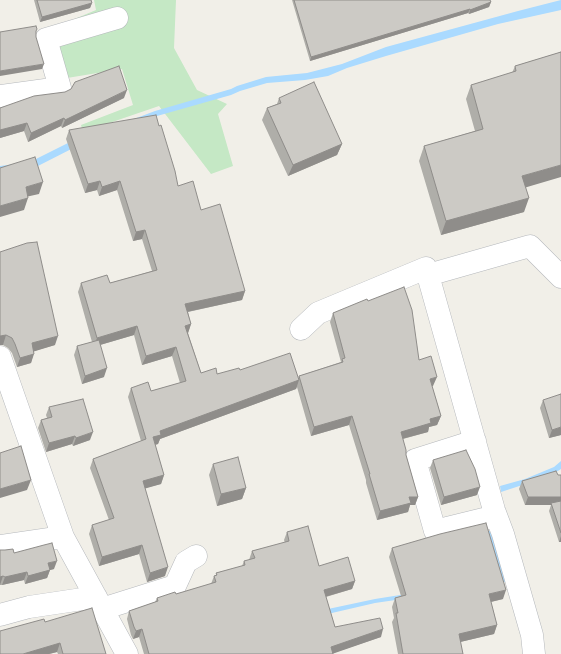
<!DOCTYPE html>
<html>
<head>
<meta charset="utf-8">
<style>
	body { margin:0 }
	canvas { display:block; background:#f1efe8 }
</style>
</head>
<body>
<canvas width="561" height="654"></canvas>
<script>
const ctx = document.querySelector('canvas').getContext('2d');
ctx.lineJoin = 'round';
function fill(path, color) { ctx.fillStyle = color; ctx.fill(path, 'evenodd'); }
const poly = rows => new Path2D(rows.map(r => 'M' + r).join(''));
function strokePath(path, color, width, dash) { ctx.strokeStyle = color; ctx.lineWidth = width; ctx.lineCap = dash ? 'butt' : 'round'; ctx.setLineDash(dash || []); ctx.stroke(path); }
fill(poly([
	[94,0,176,0,174,48,197,90,227,104,218,114,233,166,211,174,159,106,83,132,81,125,133,105,122,69,67,78,46,31,96,10]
]), '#c5e8c5');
fill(poly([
	[561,0,561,10,498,24,386,56,347,68,328,76,305,80,267,83,240,91,231,95,157,116,89,140,34,168,0,173,0,166,30,162,76,139,105,130,155,111,231,89,237,86,266,77,307,73,342,64,386,47,518,11],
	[561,461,561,469,550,476,501,492,500,486,525,479,554,467],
	[489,531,493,531,506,581,498,586,423,596,375,603,319,616,171,654,328,609,375,599,444,588]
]), '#aadaff');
const minor = poly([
	[0,96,60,88,46,39,117,18],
	[428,275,530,246,561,277],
	[301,329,318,313,426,268,494,510,503,534,532,635,534,654],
	[0,357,63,537,127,654],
	[475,441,415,460,435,531,496,516],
	[0,546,63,537],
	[102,609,175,586,186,562,196,556],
	[0,615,29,607,96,597]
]);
strokePath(minor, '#b5b8bc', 23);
strokePath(minor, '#fff', 22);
fill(poly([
	[34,0,91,0,92,3,90,8,40,22],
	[292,0,490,0,491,2,489,7,469,14,468,13,310,61],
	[561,52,526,187,524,212,441,235,419,161,424,146,475,131,466,99,471,85,512,73,515,66],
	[124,98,62,128,61,126,28,142,24,131,0,138,0,108],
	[279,98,342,144,337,155,288,176,262,120,267,108,277,104],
	[69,130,178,186,201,210,245,291,242,300,188,312,191,324,188,333,201,373,217,374,240,370,298,379,299,376,341,362,330,322,333,313,368,301,419,360,433,386,432,386,441,416,437,425,429,427,428,432,403,439,406,455,418,497,415,505,410,505,408,512,377,520,366,483,366,480,349,425,311,436,297,387,296,389,160,439,158,444,155,445,164,475,161,484,145,488,165,576,147,582,139,554,99,566,89,534,92,525,109,520,90,468,93,459,141,441,128,397,131,388,151,391,180,383,172,356,142,365,134,335,100,345,104,377,82,384,74,355,77,346,92,342,78,292,81,283,110,283,152,271,142,239,133,241,117,190,99,196,97,190,85,193,66,139],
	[0,252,55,345,34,351,31,363,17,367,12,353,8,348,3,345],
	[543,400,561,435,549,438,540,408],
	[49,407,90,440,73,446,72,444,46,452,38,428,41,420,47,418,46,415],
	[433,460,477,495,441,505,430,468],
	[213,464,246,488,242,499,217,506,209,475],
	[558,475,561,475,561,542,559,542,549,511,551,505,525,505,519,489,522,481],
	[287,532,319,566,355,581,352,589,326,597,335,627,381,637,333,653,333,654,144,654,139,637,133,639,131,635,127,619,129,611,155,602,157,598,176,594,211,584,214,576,216,575,216,573,242,566,244,561,249,560,252,551,285,543,284,540],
	[392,548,503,599,491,602,497,625,494,634,460,642,463,654,398,654,392,622,394,618,392,607,395,598,401,596,389,557],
	[0,550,14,553,54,569,50,570,47,578,25,584,24,580,2,585,0,585],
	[45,622,106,654,58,654,57,652,49,654,0,654]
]), '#afaea9');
fill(poly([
	[491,2,489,7,469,14,470,10],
	[92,3,90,8,40,22,42,17],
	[470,9,468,13,310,61,311,57],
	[44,64,42,69,0,76,0,71],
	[127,90,124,98,62,128,65,120],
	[64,118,61,126,28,142,31,133],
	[27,123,24,131,0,138,0,130],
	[342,144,337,155,288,176,293,165],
	[561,165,561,177,517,190,522,176],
	[100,181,97,190,85,193,88,184],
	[120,181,117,190,99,196,102,187],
	[43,182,39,194,21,198,26,187],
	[28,198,24,210,0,217,0,206],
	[529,198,524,212,441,235,446,221],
	[145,230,142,239,133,241,136,232],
	[245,291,242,300,182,313,185,304],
	[191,324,188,333,182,335,185,326],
	[137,326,134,335,93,347,97,338],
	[6,335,3,345,0,345,0,336],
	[58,336,55,345,29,353,32,343],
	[176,347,172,356,142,365,146,356],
	[34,354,31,363,17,367,20,358],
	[107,368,104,377,82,384,85,376],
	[437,377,433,386,427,387,430,379],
	[299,380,296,389,160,439,158,444,150,446,153,437,160,431],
	[352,416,349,425,311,436,314,427],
	[441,416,437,425,429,427,428,432,398,440,401,432,430,419],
	[561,427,561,435,549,438,552,430],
	[93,432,90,440,73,446,76,438],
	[75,436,72,444,46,452,49,443],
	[164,475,161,484,140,490,143,481],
	[31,480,27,490,0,498,0,489],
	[480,487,477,495,441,505,444,497],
	[246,488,242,499,217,506,221,494],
	[409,497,418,497,415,505,410,505,408,512,377,520,380,511],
	[528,497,561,497,561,505,551,503,551,505,525,505],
	[561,536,561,542,559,542],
	[142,545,139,554,99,566,102,557],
	[57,561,54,569,50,570,47,578,25,584,28,576,48,563],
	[168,567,165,576,147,582,150,573],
	[27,572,24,580,2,585,5,577],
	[3,576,0,585,0,577],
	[355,581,352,589,321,598,324,590],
	[506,590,503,599,486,603,489,594],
	[497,625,494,634,456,643,459,634],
	[142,629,139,637,133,639,136,631],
	[383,629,381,637,332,654,331,647],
	[60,643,57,652,49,654,23,654]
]), '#8f8d8a');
const building = poly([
	[37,0,91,0,92,3,42,17,37,0],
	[294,0,490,0,491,2,470,10,470,9,311,57,294,0],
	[36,26,37,29,36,31,36,37,44,64,0,71,0,32,36,26],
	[561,52,561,165,522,176,529,198,446,221,424,146,483,129,471,85,516,71,515,66,561,52],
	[119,66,127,90,65,120,64,118,31,133,27,123,0,130,0,108,34,96,65,92,71,89,75,82,119,66],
	[314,82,342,144,293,165,267,108,281,103,279,98,314,82],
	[156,115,159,126,161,125,175,171,178,186,193,181,201,210,220,204,245,291,185,304,191,324,185,326,201,373,216,368,217,374,239,368,240,370,290,353,299,380,160,431,161,435,153,437,164,475,143,481,168,567,150,573,142,545,102,557,92,525,114,518,93,459,146,439,131,388,148,382,151,391,186,381,176,347,146,356,137,326,97,338,81,283,107,275,110,283,157,270,145,230,136,232,120,181,102,187,100,181,88,184,69,130,156,115],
	[35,157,43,182,26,187,28,198,0,206,0,168,35,157],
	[37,242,58,336,32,343,34,354,20,358,15,344,12,338,6,335,0,336,0,252,27,243,37,242],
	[404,287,412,310,419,360,431,356,437,377,430,379,441,416,430,419,431,423,401,432,406,450,406,455,418,497,409,497,411,503,380,511,369,474,370,474,352,416,314,427,299,376,343,362,342,359,345,358,333,313,367,299,368,301,404,287],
	[99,340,107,368,85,376,77,346,99,340],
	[561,394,561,427,552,430,543,400,561,394],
	[83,399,93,432,76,438,75,436,49,443,41,420,52,417,49,407,83,399],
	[21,446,31,480,0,489,0,453,21,446],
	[466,450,475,469,480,487,444,497,433,460,466,450],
	[238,457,246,488,221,494,213,464,238,457],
	[556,471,558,475,561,475,561,497,528,497,522,481,556,471],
	[561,501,561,533,551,503,561,501],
	[486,523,506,590,489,594,497,625,459,634,463,654,403,654,396,613,398,613,395,598,406,595,392,548,440,534,486,523],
	[308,526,319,566,348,557,355,581,324,590,335,627,380,618,383,629,331,647,333,654,149,654,142,629,136,631,134,627,129,611,158,601,157,598,175,592,176,594,216,582,214,576,217,575,216,573,245,565,244,561,255,558,252,551,289,541,287,532,308,526],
	[52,543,57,561,48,563,50,570,28,576,27,572,5,577,3,576,0,577,0,550,5,550,13,549,14,553,44,545,52,543],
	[92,608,106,654,63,654,60,643,23,654,0,654,0,631,44,619,45,622,92,608]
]);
fill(building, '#cccac5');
strokePath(building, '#8f8d8a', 1);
</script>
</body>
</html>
